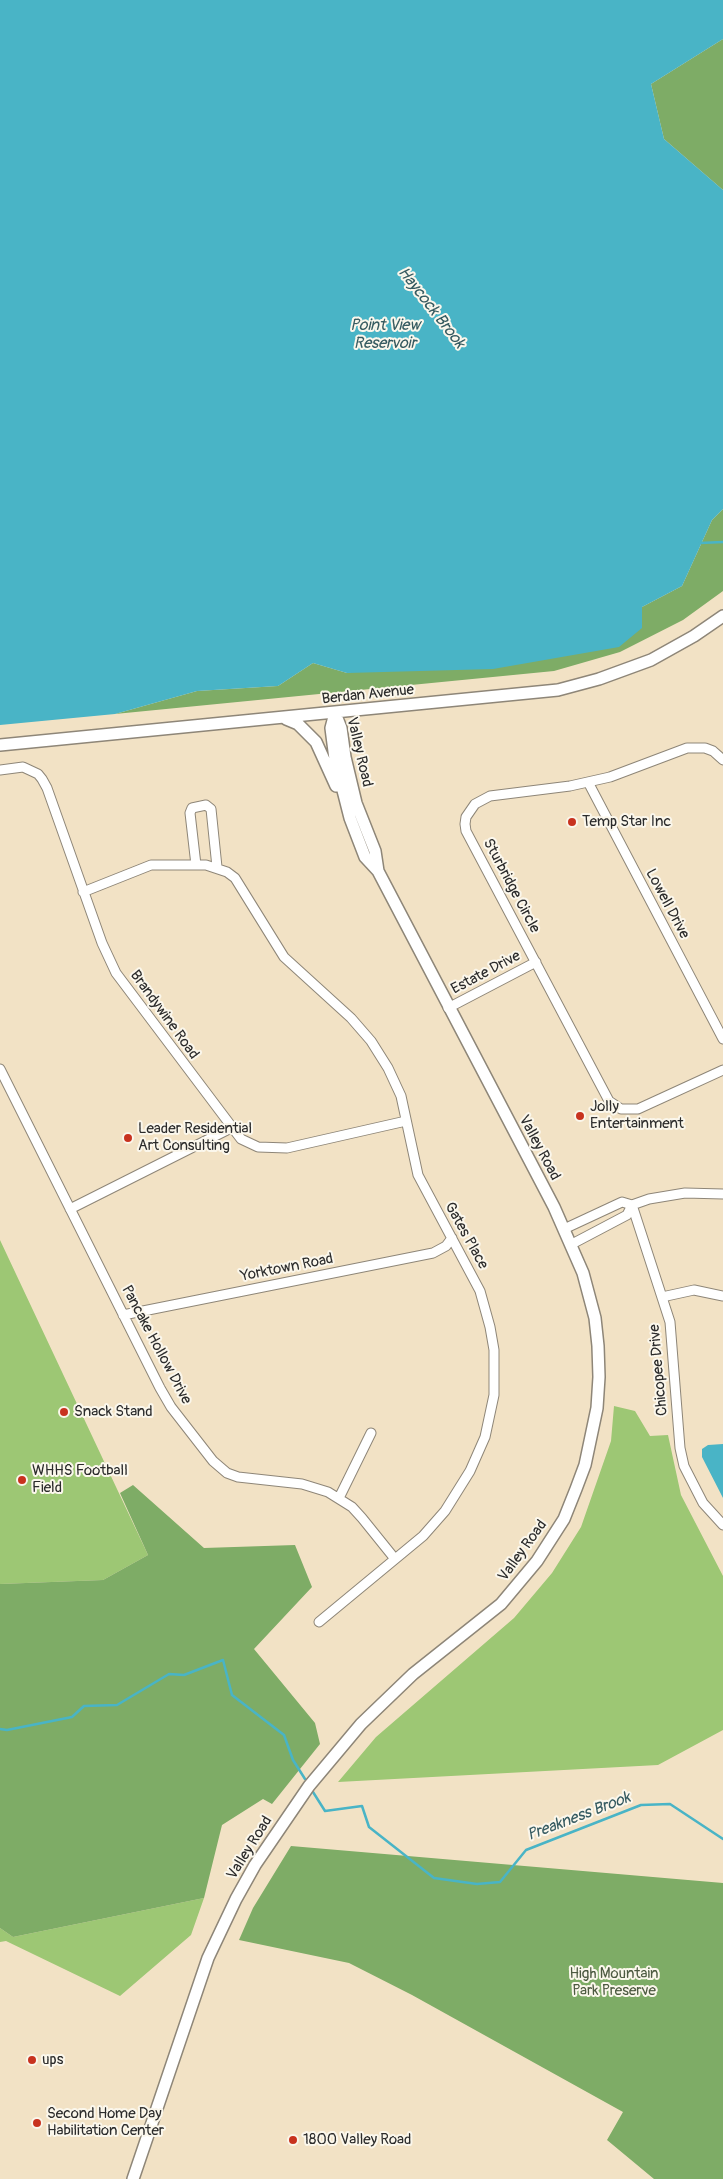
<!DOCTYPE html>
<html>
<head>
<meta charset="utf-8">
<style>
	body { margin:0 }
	canvas { display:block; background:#f2e2c5 }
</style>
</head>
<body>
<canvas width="723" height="2179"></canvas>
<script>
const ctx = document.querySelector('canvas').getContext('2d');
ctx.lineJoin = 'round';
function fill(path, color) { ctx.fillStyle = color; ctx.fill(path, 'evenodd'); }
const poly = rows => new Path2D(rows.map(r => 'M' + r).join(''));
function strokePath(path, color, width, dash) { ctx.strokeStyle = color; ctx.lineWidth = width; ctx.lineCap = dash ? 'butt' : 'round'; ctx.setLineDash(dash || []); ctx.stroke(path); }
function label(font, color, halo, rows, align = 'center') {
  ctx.font = font + ' Pangolin,sans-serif'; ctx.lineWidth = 4; ctx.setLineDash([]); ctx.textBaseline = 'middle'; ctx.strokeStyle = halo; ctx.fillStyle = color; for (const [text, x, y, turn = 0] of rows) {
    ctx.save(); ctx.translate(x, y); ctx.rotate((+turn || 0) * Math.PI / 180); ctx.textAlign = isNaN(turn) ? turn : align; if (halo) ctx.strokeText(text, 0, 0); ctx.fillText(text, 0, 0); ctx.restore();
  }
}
fill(poly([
	[0,1240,148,1555,103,1580,0,1584],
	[614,1406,635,1411,650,1436,668,1435,681,1495,723,1576,723,1730,658,1765,338,1782,376,1737,514,1618,552,1573,581,1527,611,1441],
	[204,1898,191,1935,120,1996,6,1941,0,1942,0,1928,13,1937]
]), '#9dc774');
fill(poly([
	[723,39,723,190,664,139,651,84],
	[723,509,723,591,683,620,620,652,554,671,115,714,197,691,278,686,313,663,347,673,642,607,682,586,712,520],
	[133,1485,204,1548,295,1545,312,1587,254,1649,315,1723,320,1744,272,1804,263,1799,222,1825,204,1898,13,1937,0,1928,0,1584,103,1580,148,1555,120,1493],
	[291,1846,723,1883,723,2179,654,2179,607,2140,623,2112,412,1995,349,1963,239,1940,253,1908]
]), '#7eac66');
fill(poly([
	[0,0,723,0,723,39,651,84,664,139,723,190,723,509,712,520,682,586,642,607,642,628,619,647,493,669,347,673,313,663,278,686,197,691,115,714,0,725],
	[723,1444,723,1498,702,1457,702,1449,708,1445]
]), '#49b4c6');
strokePath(poly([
	[700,543,723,542],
	[0,1729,7,1730,72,1717,84,1706,117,1705,169,1674,184,1675,223,1660,232,1695,284,1735,293,1760,305,1779],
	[313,1792,325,1811,362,1806,369,1827,434,1878,477,1884,500,1882,526,1850,641,1805,670,1804,723,1839]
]), '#49b4c6', 2.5);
const minor = poly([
	[723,760,713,751,705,748,687,748,610,777,570,786,490,796,475,804,466,817,465,824,466,831,609,1101,621,1109,638,1109,723,1070],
	[0,770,23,767,38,774,42,779,47,788,102,943,116,973,241,1139,258,1147,287,1148,406,1121],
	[588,782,723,1039],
	[196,865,190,813,192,808,206,805,211,809,217,867],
	[83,892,151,865,206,865,227,872,235,878,284,957,351,1018,371,1041,388,1068,401,1096,418,1175,480,1291,490,1327,494,1350,494,1395,485,1437,470,1471,445,1511,423,1536,319,1622],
	[448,1008,536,962],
	[0,1069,160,1388,171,1407,213,1461,227,1473,238,1477,302,1484,328,1492,352,1507,362,1518,395,1559],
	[632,1205,670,1322,680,1448,684,1466,703,1503,723,1525],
	[70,1209,231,1128],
	[564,1229,622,1202,632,1205,649,1199,685,1193,723,1194],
	[572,1244,627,1215,632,1205],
	[662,1297,694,1290,723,1296],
	[123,1315,433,1253,446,1246,452,1238],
	[339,1498,371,1433]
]);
const major = poly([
	[335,713,341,728,345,757,356,803,375,851,378,871],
	[286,719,298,724,316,742,336,786],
	[0,745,558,690,599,679,651,660,694,636,723,616],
	[133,2179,208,1958,236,1899,255,1865,309,1786,361,1724,413,1674,501,1604,537,1561,564,1519,576,1489,585,1465,597,1408,599,1377,598,1346,595,1318,583,1273,554,1207,378,871,365,857,350,818,335,759,331,728,335,713]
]);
strokePath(minor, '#8e8678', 11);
strokePath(major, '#8e8678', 14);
strokePath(minor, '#fff', 9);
strokePath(major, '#fff', 11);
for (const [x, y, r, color] of [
	[572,822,5,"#c8321e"],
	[580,1116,5,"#c8321e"],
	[128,1138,5,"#c8321e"],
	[64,1412,5,"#c8321e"],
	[22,1480,5,"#c8321e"],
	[32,2060,5,"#c8321e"],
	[37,2123,5,"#c8321e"],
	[293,2140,5,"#c8321e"]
]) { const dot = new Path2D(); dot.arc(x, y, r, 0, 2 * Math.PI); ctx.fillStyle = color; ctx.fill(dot); strokePath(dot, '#fbf7ec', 2); }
label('15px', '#2b2b2b', '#fbf7ec', [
	["Berdan Avenue",368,695,-6],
	["Valley Road",359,752,77],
	["Sturbridge Circle",511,886,62],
	["Lowell Drive",667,904,62],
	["Estate Drive",486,973,-28],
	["Brandywine Road",164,1015,54],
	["Valley Road",539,1148,62],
	["Gates Place",466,1236,61],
	["Yorktown Road",287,1268,-11],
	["Pancake Hollow Drive",156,1345,62],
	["Chicopee Drive",659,1370,-95],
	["Valley Road",523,1551,-54],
	["Valley Road",250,1848,-58]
]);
label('15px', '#2b2b2b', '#fbf7ec', [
	["Temp Star Inc",582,822],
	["Jolly",590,1107],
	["Entertainment",590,1124],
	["Leader Residential",138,1129],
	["Art Consulting",138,1146],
	["Snack Stand",74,1412],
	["WHHS Football",32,1471],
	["Field",32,1488],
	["ups",42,2060],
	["Second Home Day",47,2114],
	["Habilitation Center",47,2131],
	["1800 Valley Road",303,2140]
], 'left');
label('15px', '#4d5a41', '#fbf7ec', [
	["High Mountain",614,1974],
	["Park Preserve",614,1991]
]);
label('italic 16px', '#365b61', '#fbf7ec', [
	["Haycock Brook",431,308,52],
	["Point View",385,326],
	["Reservoir",385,344],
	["Preakness Brook",579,1817,-21]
]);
</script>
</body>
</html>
